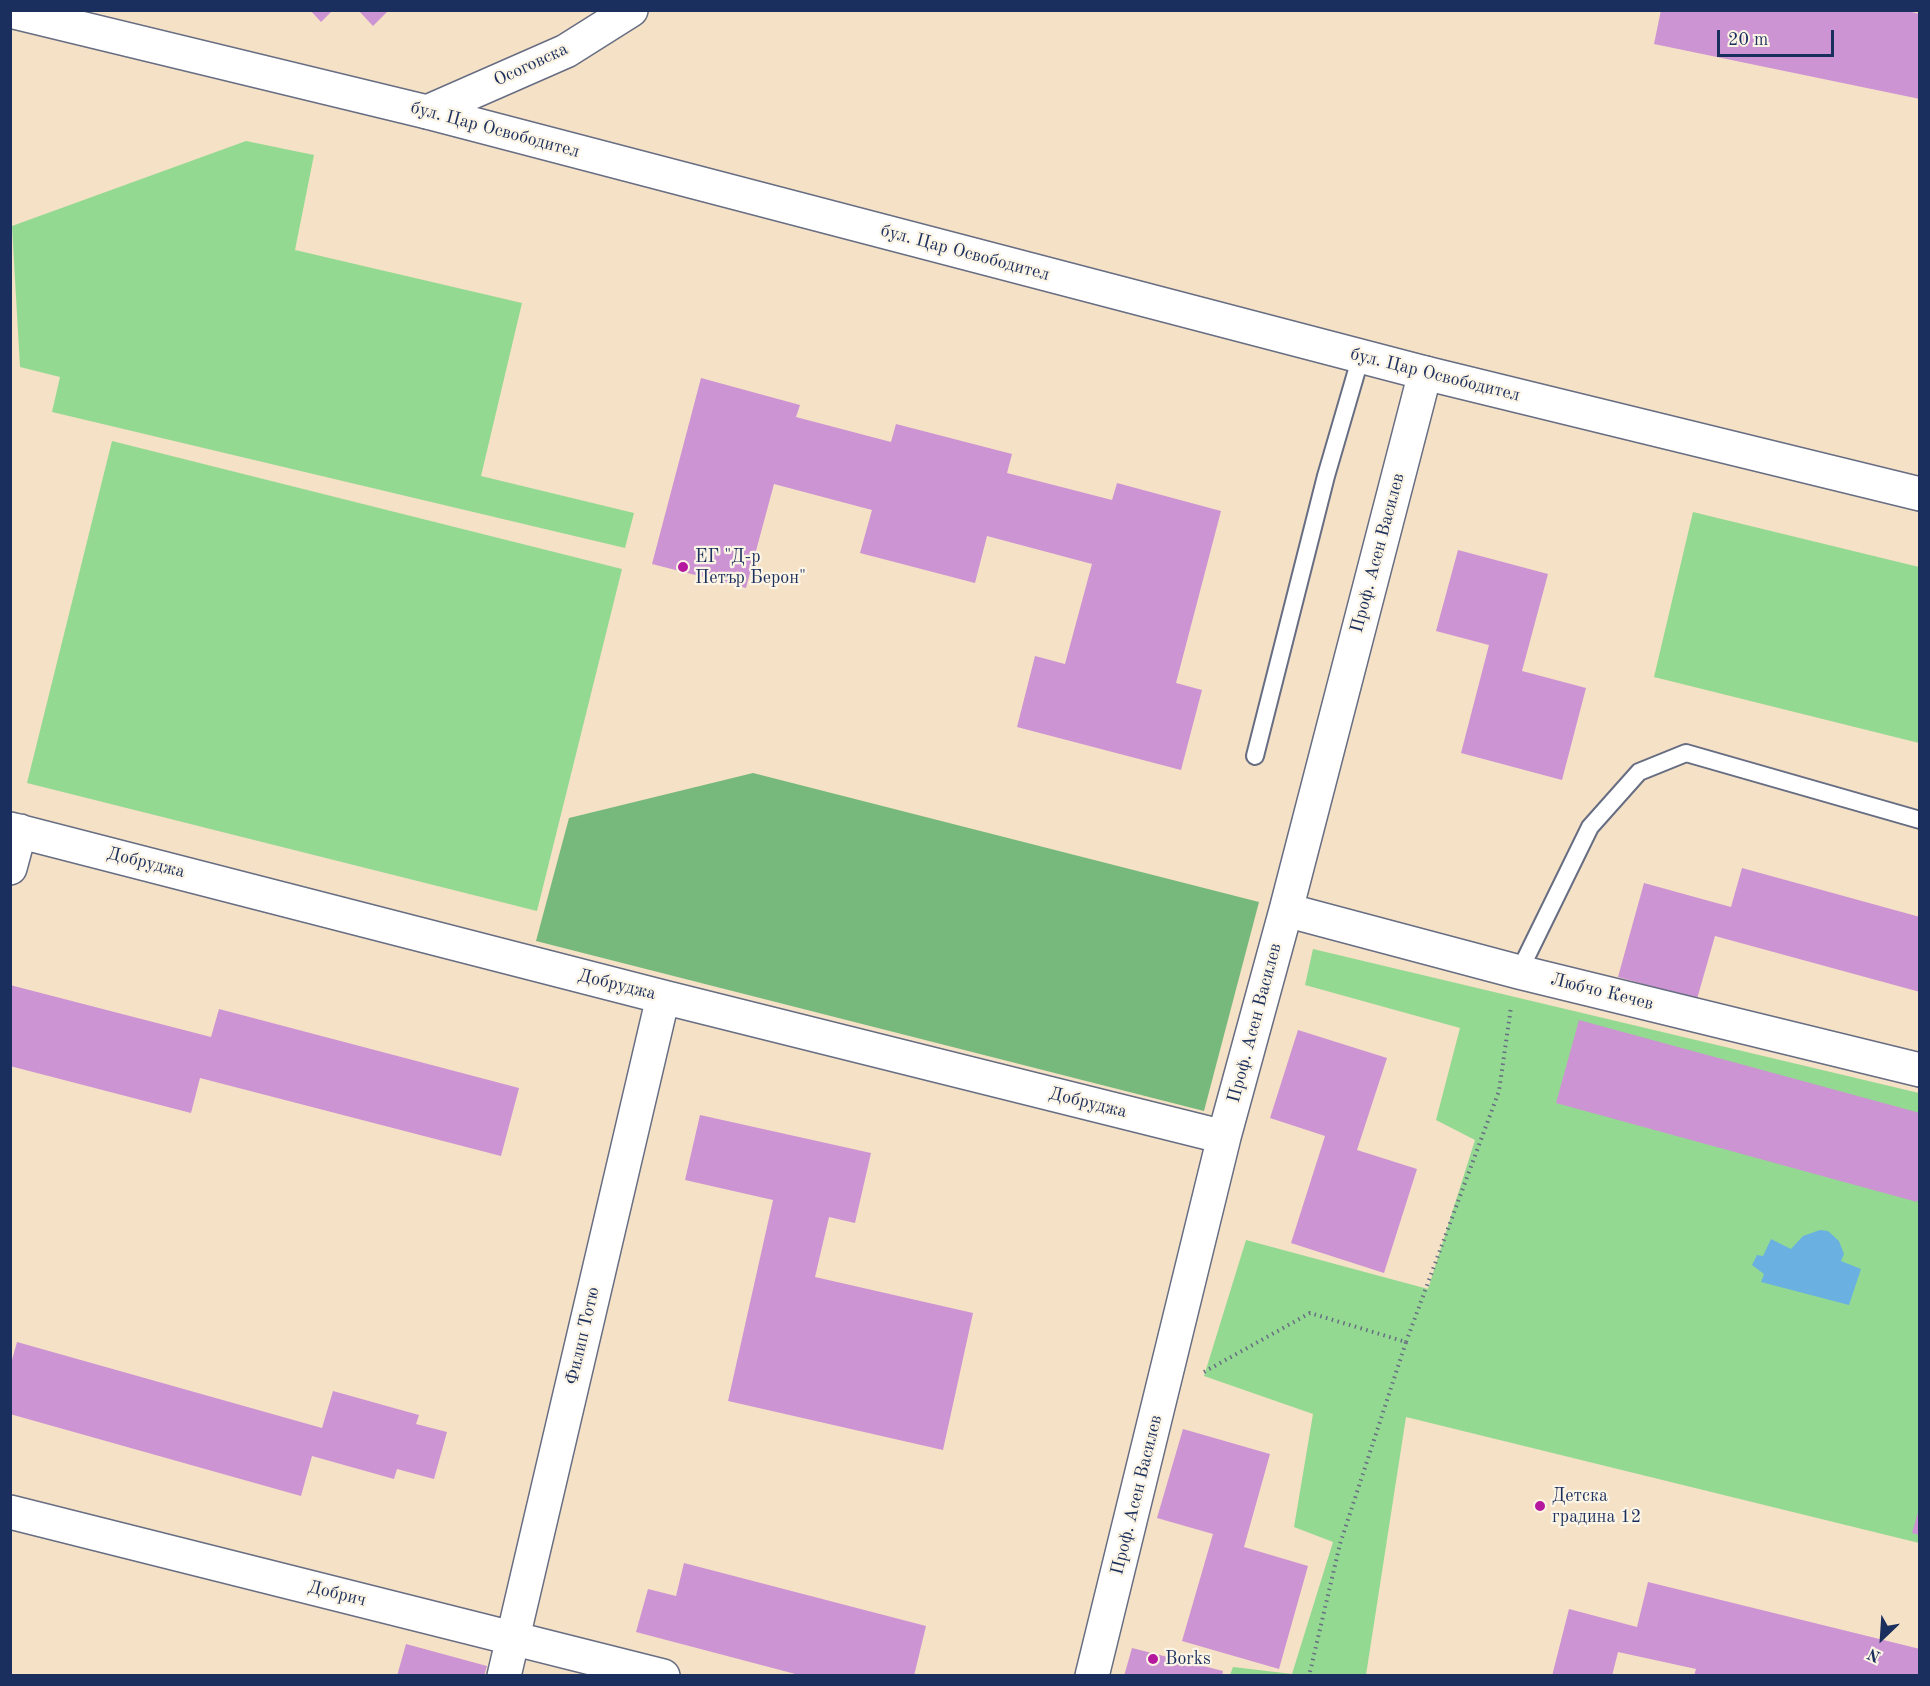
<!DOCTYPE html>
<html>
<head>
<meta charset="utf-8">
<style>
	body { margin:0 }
	#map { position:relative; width:1930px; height:1686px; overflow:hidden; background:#f5e1c6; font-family:"Old Standard TT",serif }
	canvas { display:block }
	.frame { position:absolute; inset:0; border:12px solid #1b2f5e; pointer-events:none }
	.north { position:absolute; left:1852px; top:1608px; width:60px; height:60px; -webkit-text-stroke:4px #fcf5e5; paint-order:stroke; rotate:205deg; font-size:16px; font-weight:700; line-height:24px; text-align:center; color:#1b2f5e }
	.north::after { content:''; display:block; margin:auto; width:21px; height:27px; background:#1b2f5e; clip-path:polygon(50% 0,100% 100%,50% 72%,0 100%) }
	.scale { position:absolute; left:1717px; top:30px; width:117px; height:27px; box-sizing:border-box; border:3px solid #1b2f5e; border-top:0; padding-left:8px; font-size:18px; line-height:21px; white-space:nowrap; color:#1b2f5e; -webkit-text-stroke:4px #fcf5e5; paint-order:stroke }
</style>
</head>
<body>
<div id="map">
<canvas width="1930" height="1686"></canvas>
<div class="frame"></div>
<div class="north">N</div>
<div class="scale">20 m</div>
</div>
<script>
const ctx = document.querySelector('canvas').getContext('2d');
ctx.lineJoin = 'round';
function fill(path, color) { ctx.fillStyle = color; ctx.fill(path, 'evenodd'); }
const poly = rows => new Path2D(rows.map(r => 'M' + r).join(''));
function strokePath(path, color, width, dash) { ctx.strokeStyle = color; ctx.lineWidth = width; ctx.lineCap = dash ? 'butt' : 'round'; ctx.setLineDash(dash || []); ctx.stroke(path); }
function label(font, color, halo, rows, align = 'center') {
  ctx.font = font + ' "Old Standard TT",serif'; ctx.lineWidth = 4.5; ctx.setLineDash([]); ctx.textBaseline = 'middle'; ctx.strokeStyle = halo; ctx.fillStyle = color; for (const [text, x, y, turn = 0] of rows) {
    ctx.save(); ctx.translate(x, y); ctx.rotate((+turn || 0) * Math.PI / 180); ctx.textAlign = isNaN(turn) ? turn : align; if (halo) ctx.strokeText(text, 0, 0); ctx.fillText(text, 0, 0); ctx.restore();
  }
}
fill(poly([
	[246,141,314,155,295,250,522,303,481,476,634,513,625,548,52,412,60,377,20,367,12,226],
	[112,441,622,569,537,911,27,783],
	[1693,512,1919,567,1919,743,1654,677],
	[1313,949,1919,1093,1919,1543,1406,1417,1366,1675,1230,1675,1233,1667,1292,1674,1333,1542,1294,1527,1313,1414,1204,1376,1246,1240,1428,1289,1475,1140,1436,1120,1460,1028,1305,985]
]), '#94d992');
fill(poly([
	[753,773,1259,902,1204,1111,536,941,569,818]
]), '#77b97c');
fill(poly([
	[1820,1230,1828,1231,1839,1241,1844,1254,1841,1261,1861,1269,1849,1305,1761,1282,1764,1274,1752,1265,1757,1255,1763,1256,1771,1239,1791,1249,1803,1236]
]), '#6ab1e1');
fill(poly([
	[310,10,333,10,321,22],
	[358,10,389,10,373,26],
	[1661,10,1903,10,1920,14,1920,99,1654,44],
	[701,378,800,405,796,417,891,442,896,424,1012,454,1007,473,1112,500,1117,483,1221,511,1176,683,1202,690,1181,770,1017,727,1035,656,1065,664,1092,564,987,536,975,583,860,553,872,510,774,484,746,588,652,564],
	[1458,550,1548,574,1522,671,1586,688,1562,780,1461,753,1489,645,1436,631],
	[1742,868,1920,917,1920,992,1715,936,1697,999,1618,977,1644,883,1731,907],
	[10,985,211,1037,219,1009,519,1088,501,1156,200,1078,191,1113,10,1066],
	[1579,1020,1920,1113,1920,1192,1917,1202,1556,1103],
	[1298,1030,1387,1058,1357,1150,1417,1169,1384,1273,1291,1243,1325,1136,1270,1118],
	[700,1115,871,1153,855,1223,829,1217,815,1277,973,1313,943,1450,728,1401,773,1200,685,1180],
	[17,1342,322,1428,333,1391,419,1415,416,1424,447,1432,434,1479,397,1469,394,1479,312,1456,301,1496,10,1414,10,1367],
	[1183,1429,1270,1454,1244,1547,1308,1566,1279,1669,1182,1641,1213,1534,1157,1518],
	[1919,1509,1920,1509,1920,1535,1912,1533],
	[684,1563,926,1626,914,1676,803,1676,636,1632,648,1589,676,1596],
	[1648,1582,1920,1649,1920,1676,1694,1676,1696,1669,1618,1652,1612,1676,1552,1676,1569,1609,1637,1627],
	[406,1644,487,1666,484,1676,397,1676],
	[1132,1648,1223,1671,1222,1676,1124,1676]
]), '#cd94d3');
const lane = poly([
	[1255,756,1326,476,1361,356],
	[1519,972,1590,827,1639,772,1686,753,1920,820]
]);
const street = poly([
	[427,112,566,51,631,10],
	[10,829,663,997,1224,1137],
	[10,868,20,831],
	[1286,910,1519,972,1920,1070],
	[10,1512,663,1676],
	[504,1676,663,997],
	[1092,1676,1224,1137,1286,910,1425,373]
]);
const secondary = poly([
	[10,11,427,112,1425,373,1920,494]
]);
strokePath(lane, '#676d82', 20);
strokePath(street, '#676d82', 36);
strokePath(secondary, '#676d82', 36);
strokePath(poly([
	[1406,1342,1499,1091,1511,1007],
	[1204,1372,1310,1313,1406,1342,1340,1544,1309,1676]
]), '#676d82', 4, [1.5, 4.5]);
strokePath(lane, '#fff', 16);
strokePath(street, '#fff', 33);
strokePath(secondary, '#fff', 33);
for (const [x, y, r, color] of [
	[683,567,6,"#b5179e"],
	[1540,1506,6,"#b5179e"],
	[1153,1659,6,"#b5179e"]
]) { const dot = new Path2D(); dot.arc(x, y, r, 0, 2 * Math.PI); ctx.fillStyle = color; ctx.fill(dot); strokePath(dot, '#fcf5e5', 2); }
label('18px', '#1b2f5e', '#fcf5e5', [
	["Осоговска",531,65,-25],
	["бул. Цар Освободител",495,130,15],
	["бул. Цар Освободител",965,253,15],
	["бул. Цар Освободител",1435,375,14],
	["Проф. Асен Василев",1378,553,-75],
	["Добруджа",146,863,14],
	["Добруджа",617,985,14],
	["Любчо Кечев",1602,992,14],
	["Проф. Асен Василев",1255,1023,-75],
	["Добруджа",1088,1103,14],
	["Филип Тотю",583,1336,-77],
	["Проф. Асен Василев",1137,1495,-76],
	["Добрич",337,1594,14]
]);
label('18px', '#1b2f5e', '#fcf5e5', [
	["ЕГ \"Д-р",695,557],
	["Петър Берон\"",695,578],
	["Детска",1552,1496],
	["градина 12",1552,1517],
	["Borks",1165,1659]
], 'left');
</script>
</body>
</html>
